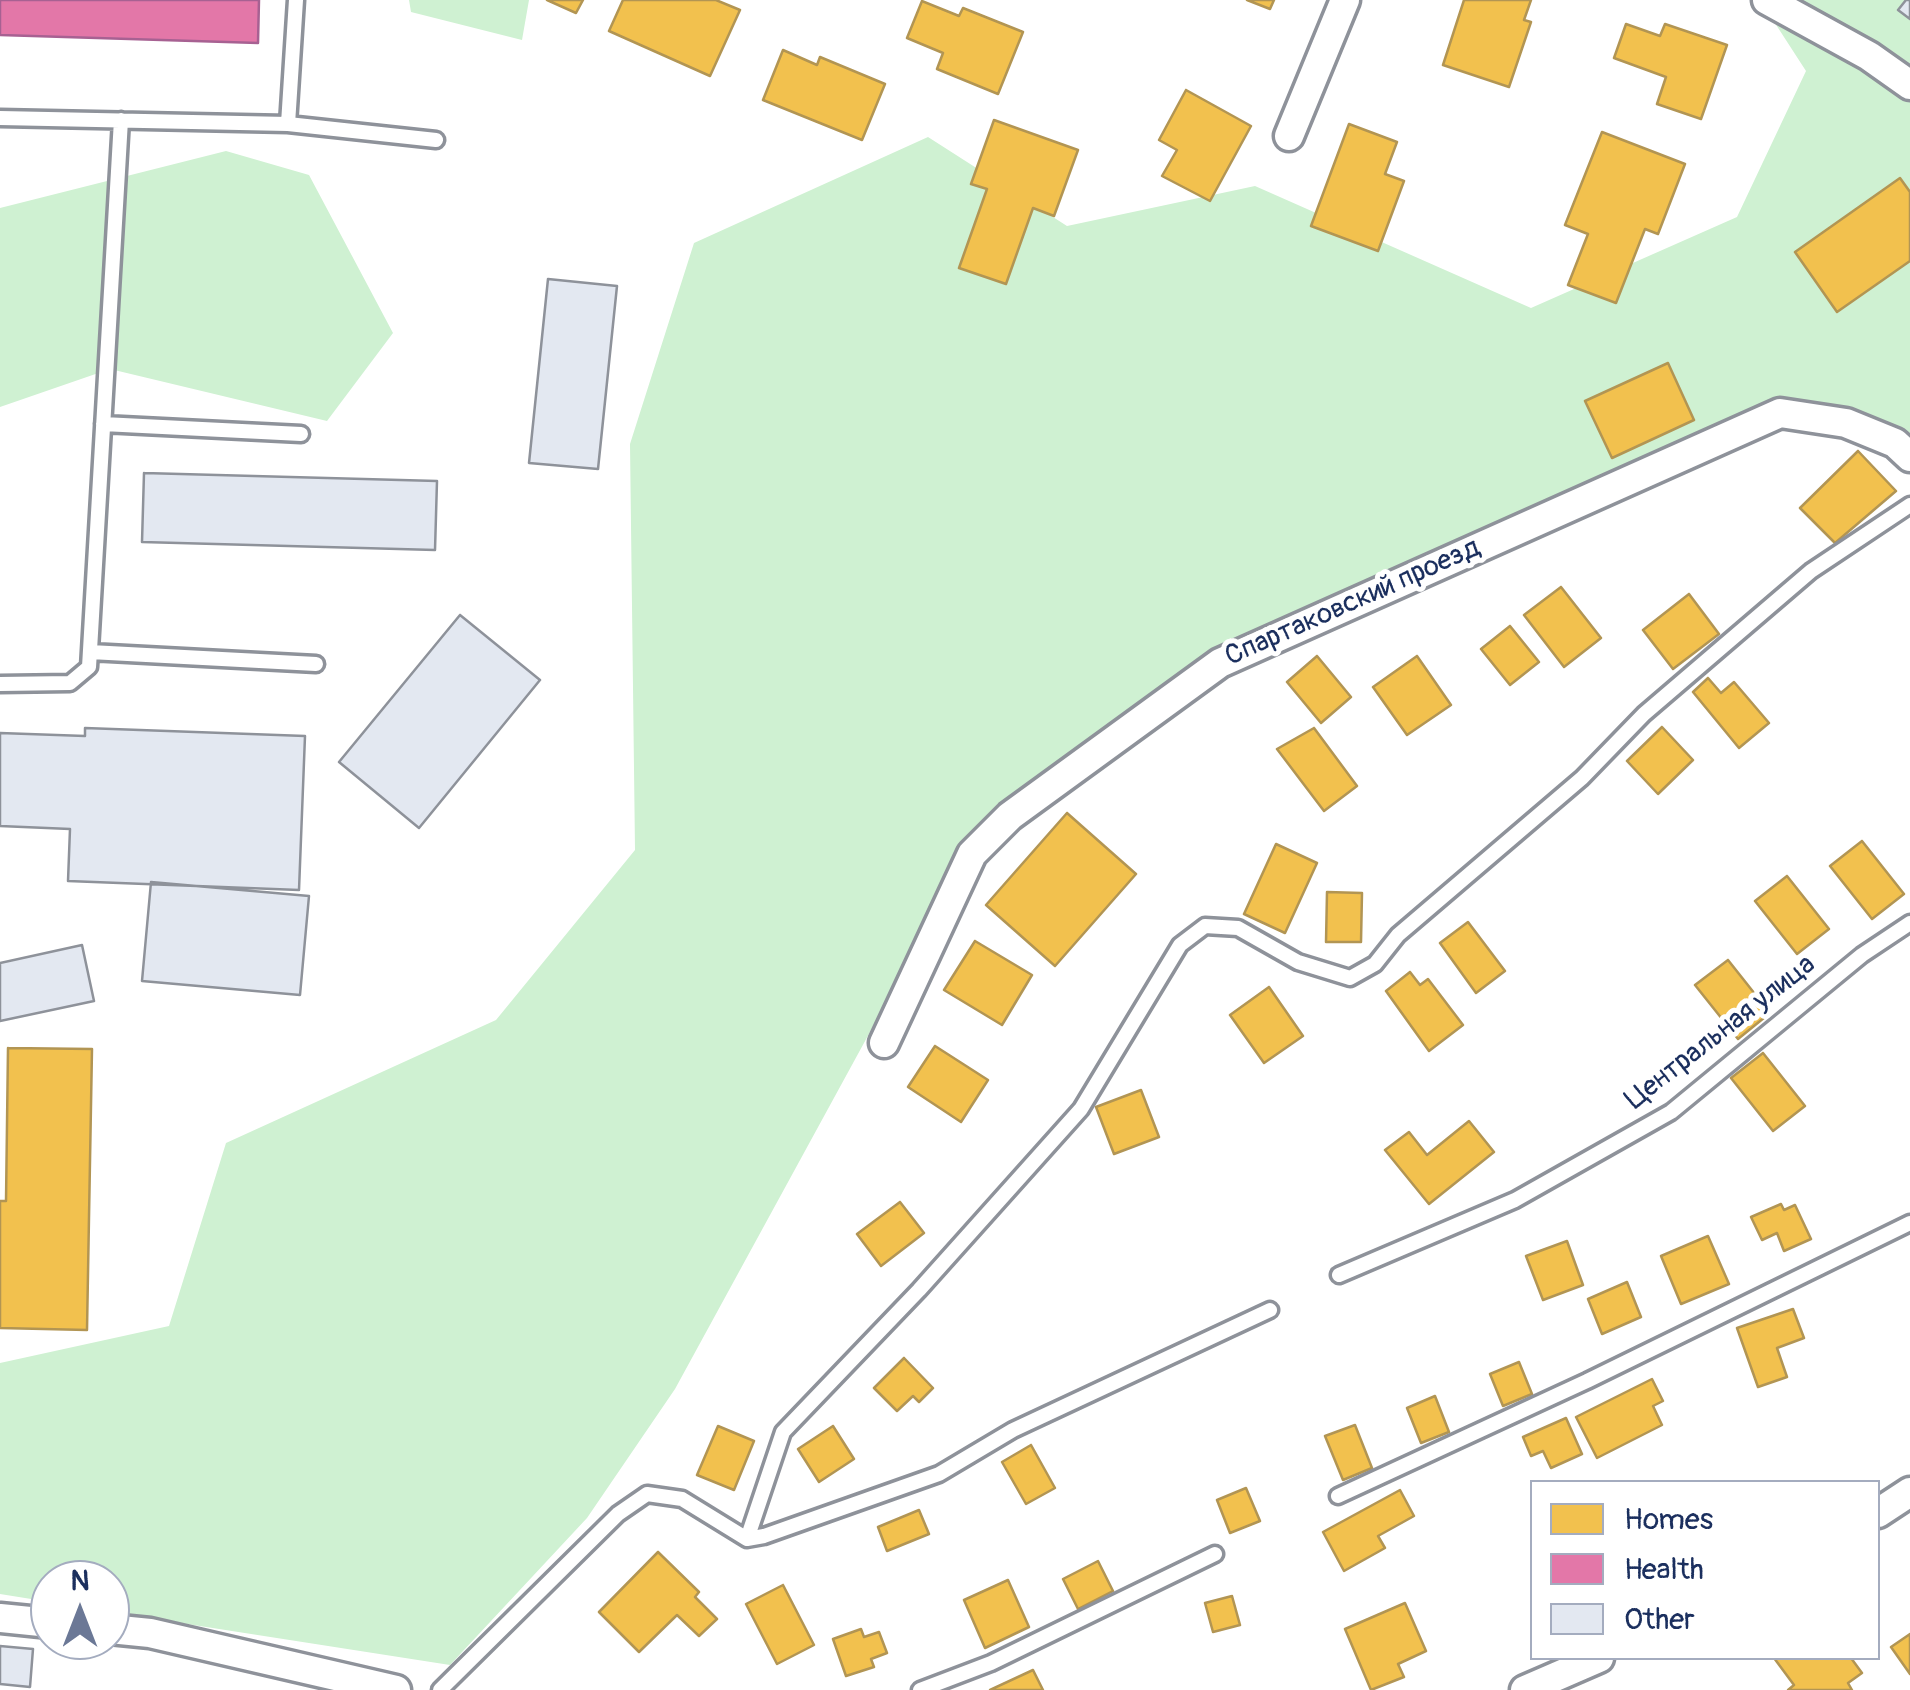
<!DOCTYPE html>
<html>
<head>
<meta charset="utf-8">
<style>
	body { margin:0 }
	#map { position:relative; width:1910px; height:1690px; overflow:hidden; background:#fff; font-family:Pangolin,sans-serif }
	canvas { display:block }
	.legend { position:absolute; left:1530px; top:1480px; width:350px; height:180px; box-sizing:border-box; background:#fff; border:2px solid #a4acbf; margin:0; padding:12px 18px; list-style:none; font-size:30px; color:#1b2f5e }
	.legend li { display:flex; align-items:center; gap:20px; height:50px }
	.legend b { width:50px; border:2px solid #a4acbf }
	.north { position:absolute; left:30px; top:1560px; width:100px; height:100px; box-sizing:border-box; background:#fff; border:2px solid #a4acbf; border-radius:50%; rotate:0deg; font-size:28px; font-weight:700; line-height:40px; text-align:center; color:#1b2f5e }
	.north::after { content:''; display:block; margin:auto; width:35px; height:45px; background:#6b7896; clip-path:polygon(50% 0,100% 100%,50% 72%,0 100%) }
</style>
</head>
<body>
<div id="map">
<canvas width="1910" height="1690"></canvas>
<ul class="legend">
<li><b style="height:28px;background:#f2c14e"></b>Homes</li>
<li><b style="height:28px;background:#e377a8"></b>Health</li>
<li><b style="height:28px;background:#e3e8f1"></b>Other</li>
</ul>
<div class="north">N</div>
</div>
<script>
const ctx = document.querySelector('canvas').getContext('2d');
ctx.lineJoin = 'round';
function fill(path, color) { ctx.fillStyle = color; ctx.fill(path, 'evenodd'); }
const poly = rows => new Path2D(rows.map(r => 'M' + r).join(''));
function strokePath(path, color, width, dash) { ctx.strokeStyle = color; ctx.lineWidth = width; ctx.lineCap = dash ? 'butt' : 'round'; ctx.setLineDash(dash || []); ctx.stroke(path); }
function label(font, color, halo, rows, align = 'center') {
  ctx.font = font + ' Pangolin,sans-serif'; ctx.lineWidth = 10; ctx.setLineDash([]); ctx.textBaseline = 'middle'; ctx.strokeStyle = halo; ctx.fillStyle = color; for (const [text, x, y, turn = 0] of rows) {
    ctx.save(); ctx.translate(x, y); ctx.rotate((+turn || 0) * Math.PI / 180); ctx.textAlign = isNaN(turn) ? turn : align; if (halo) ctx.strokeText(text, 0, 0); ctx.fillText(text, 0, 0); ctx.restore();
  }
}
fill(poly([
	[409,0,529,0,522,40,411,12],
	[1760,0,1910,0,1910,464,1772,403,1267,642,1013,823,888,999,675,1389,587,1518,450,1665,110,1612,110,1580,50,1580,50,1602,0,1594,0,1363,169,1326,226,1143,496,1020,635,850,630,444,694,243,928,137,1067,226,1255,186,1531,308,1737,217,1806,71],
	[226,151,309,175,393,333,327,421,110,369,0,407,0,208]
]), '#cff1d2');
const homes = poly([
	[547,0,583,0,576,13,547,0],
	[623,0,716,0,740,10,710,76,609,31,623,0],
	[1247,0,1274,0,1270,9,1247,0],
	[1464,0,1531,0,1524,20,1531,22,1509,87,1443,65,1464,0],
	[922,1,959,16,963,8,1023,32,998,94,937,69,943,53,907,38,922,1],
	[1626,24,1660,36,1665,24,1727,45,1701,119,1657,104,1666,77,1614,58,1626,24],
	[783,50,817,65,820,57,885,84,862,140,763,100,783,50],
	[1186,90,1251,126,1210,201,1162,176,1177,150,1159,140,1186,90],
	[994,120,1078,150,1054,216,1033,208,1006,284,959,268,987,189,971,184,994,120],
	[1349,124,1397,142,1385,174,1404,181,1378,251,1311,226,1349,124],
	[1602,132,1685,164,1658,234,1645,229,1616,303,1568,285,1588,234,1565,225,1602,132],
	[1900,178,1910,192,1910,261,1837,312,1795,252,1900,178],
	[1668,363,1694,420,1612,458,1585,401,1668,363],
	[1858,451,1896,491,1835,543,1800,508,1858,451],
	[1561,587,1601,638,1564,667,1524,615,1561,587],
	[1689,594,1719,634,1673,669,1643,630,1689,594],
	[1510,626,1539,662,1510,685,1481,649,1510,626],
	[1317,656,1351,697,1321,723,1287,682,1317,656],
	[1417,656,1451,705,1407,735,1373,687,1417,656],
	[1708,678,1721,693,1734,682,1769,723,1739,748,1693,692,1708,678],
	[1662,727,1693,760,1658,794,1627,761,1662,727],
	[1314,728,1357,786,1324,811,1277,749,1314,728],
	[1067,813,1136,874,1055,966,986,905,1067,813],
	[1862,841,1904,894,1872,919,1830,866,1862,841],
	[1276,844,1317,863,1285,933,1244,914,1276,844],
	[1787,876,1829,929,1797,954,1755,901,1787,876],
	[1327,892,1362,893,1361,942,1326,942,1327,892],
	[1468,922,1505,971,1476,993,1440,943,1468,922],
	[975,941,1032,975,1002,1025,944,990,975,941],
	[1728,960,1770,1013,1738,1039,1695,985,1728,960],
	[1410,972,1420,985,1428,979,1463,1025,1429,1051,1386,991,1410,972],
	[1269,987,1303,1036,1264,1063,1230,1015,1269,987],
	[935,1046,988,1080,961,1122,908,1087,935,1046],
	[8,1048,92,1049,87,1330,0,1328,0,1201,6,1201,8,1048],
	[1763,1053,1805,1106,1773,1131,1731,1078,1763,1053],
	[1141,1090,1159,1137,1114,1154,1096,1107,1141,1090],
	[1469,1121,1494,1152,1429,1204,1385,1150,1409,1132,1427,1155,1469,1121],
	[900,1202,924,1233,881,1266,857,1234,900,1202],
	[1781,1204,1784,1210,1795,1205,1811,1239,1784,1251,1777,1233,1762,1240,1751,1217,1781,1204],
	[1708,1236,1729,1284,1681,1304,1661,1256,1708,1236],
	[1567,1241,1583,1285,1543,1300,1526,1256,1567,1241],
	[1627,1282,1641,1317,1602,1334,1588,1299,1627,1282],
	[1793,1309,1804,1338,1777,1348,1787,1377,1758,1387,1737,1328,1793,1309],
	[904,1358,933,1388,919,1402,913,1396,897,1411,874,1388,904,1358],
	[1519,1362,1532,1394,1503,1406,1490,1374,1519,1362],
	[1652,1379,1663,1401,1653,1406,1662,1425,1597,1458,1576,1417,1652,1379],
	[1435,1396,1449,1432,1421,1443,1407,1408,1435,1396],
	[1566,1418,1582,1454,1551,1468,1543,1451,1531,1456,1523,1437,1566,1418],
	[1355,1425,1372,1468,1343,1480,1325,1436,1355,1425],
	[718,1426,754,1441,734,1490,697,1475,718,1426],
	[833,1426,854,1459,819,1482,798,1449,833,1426],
	[1031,1445,1055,1488,1026,1504,1002,1462,1031,1445],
	[1246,1488,1260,1521,1230,1533,1217,1500,1246,1488],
	[1400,1490,1414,1516,1378,1536,1385,1548,1344,1571,1323,1532,1400,1490],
	[919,1510,929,1534,887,1551,878,1527,919,1510],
	[658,1552,699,1592,695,1597,717,1619,699,1636,677,1615,639,1652,599,1612,658,1552],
	[1098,1561,1113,1591,1078,1609,1063,1579,1098,1561],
	[1008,1580,1029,1627,985,1648,964,1600,1008,1580],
	[783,1585,814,1645,777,1664,746,1604,783,1585],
	[1232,1596,1240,1625,1213,1632,1205,1603,1232,1596],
	[1405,1603,1426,1651,1398,1664,1404,1677,1371,1690,1345,1629,1405,1603],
	[861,1629,864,1637,879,1632,887,1653,871,1659,874,1667,846,1676,833,1639,861,1629],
	[1910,1634,1910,1674,1891,1647,1910,1634],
	[1774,1658,1851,1658,1862,1673,1848,1683,1852,1690,1788,1690,1794,1685,1774,1658],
	[1033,1670,1043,1690,990,1690,1033,1670]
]);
fill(homes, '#f2c14e');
strokePath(homes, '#b29553', 2.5);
const health = poly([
	[0,0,259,0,258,43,0,35,0,0]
]);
fill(health, '#e377a8');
strokePath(health, '#a76192', 2.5);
const building = poly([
	[1906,0,1910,0,1910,19,1898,10,1906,0],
	[548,279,617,286,598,469,529,463,548,279],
	[144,473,437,481,435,550,142,542,144,473],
	[460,615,540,680,419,828,339,762,460,615],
	[85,728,305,736,299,890,68,881,70,829,0,826,0,733,85,736,85,728],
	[151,882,309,896,300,995,142,981,151,882],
	[82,945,94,1001,0,1021,0,963,82,945],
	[0,1646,33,1649,30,1687,0,1684,0,1646]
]);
fill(building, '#e3e8f1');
strokePath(building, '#8e929a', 2.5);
const service = poly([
	[0,118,288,124,436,140],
	[288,124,296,0],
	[103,424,301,434],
	[90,652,316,664],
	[0,684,70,683,89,667,121,120],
	[1339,1275,1515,1200,1671,1112,1862,955,1910,923],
	[1338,1496,1587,1381,1910,1223],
	[747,1539,783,1432,919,1290,1081,1109,1180,945,1205,926,1238,928,1298,962,1350,978,1375,964,1398,935,1582,778,1644,714,1811,571,1910,505],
	[440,1690,618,1514,647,1494,682,1499,747,1539,764,1536,939,1474,1013,1430,1270,1310],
	[920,1690,991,1663,1215,1554]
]);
const minor = poly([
	[1767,0,1869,56,1910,85],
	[1289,136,1345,0],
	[884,1043,972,854,1010,816,1220,663,1780,413,1846,423,1895,443,1910,457],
	[1878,1513,1910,1492],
	[0,1618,50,1623],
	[110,1629,150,1633,396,1690],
	[1525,1690,1599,1658]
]);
strokePath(service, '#8e929a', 21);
strokePath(minor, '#8e929a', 35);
strokePath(service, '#fff', 14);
strokePath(minor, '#fff', 28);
label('28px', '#1b2f5e', '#fff', [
	["Спартаковский проезд",1353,603,-24],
	["Центральная улица",1721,1033,-38]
]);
</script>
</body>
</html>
